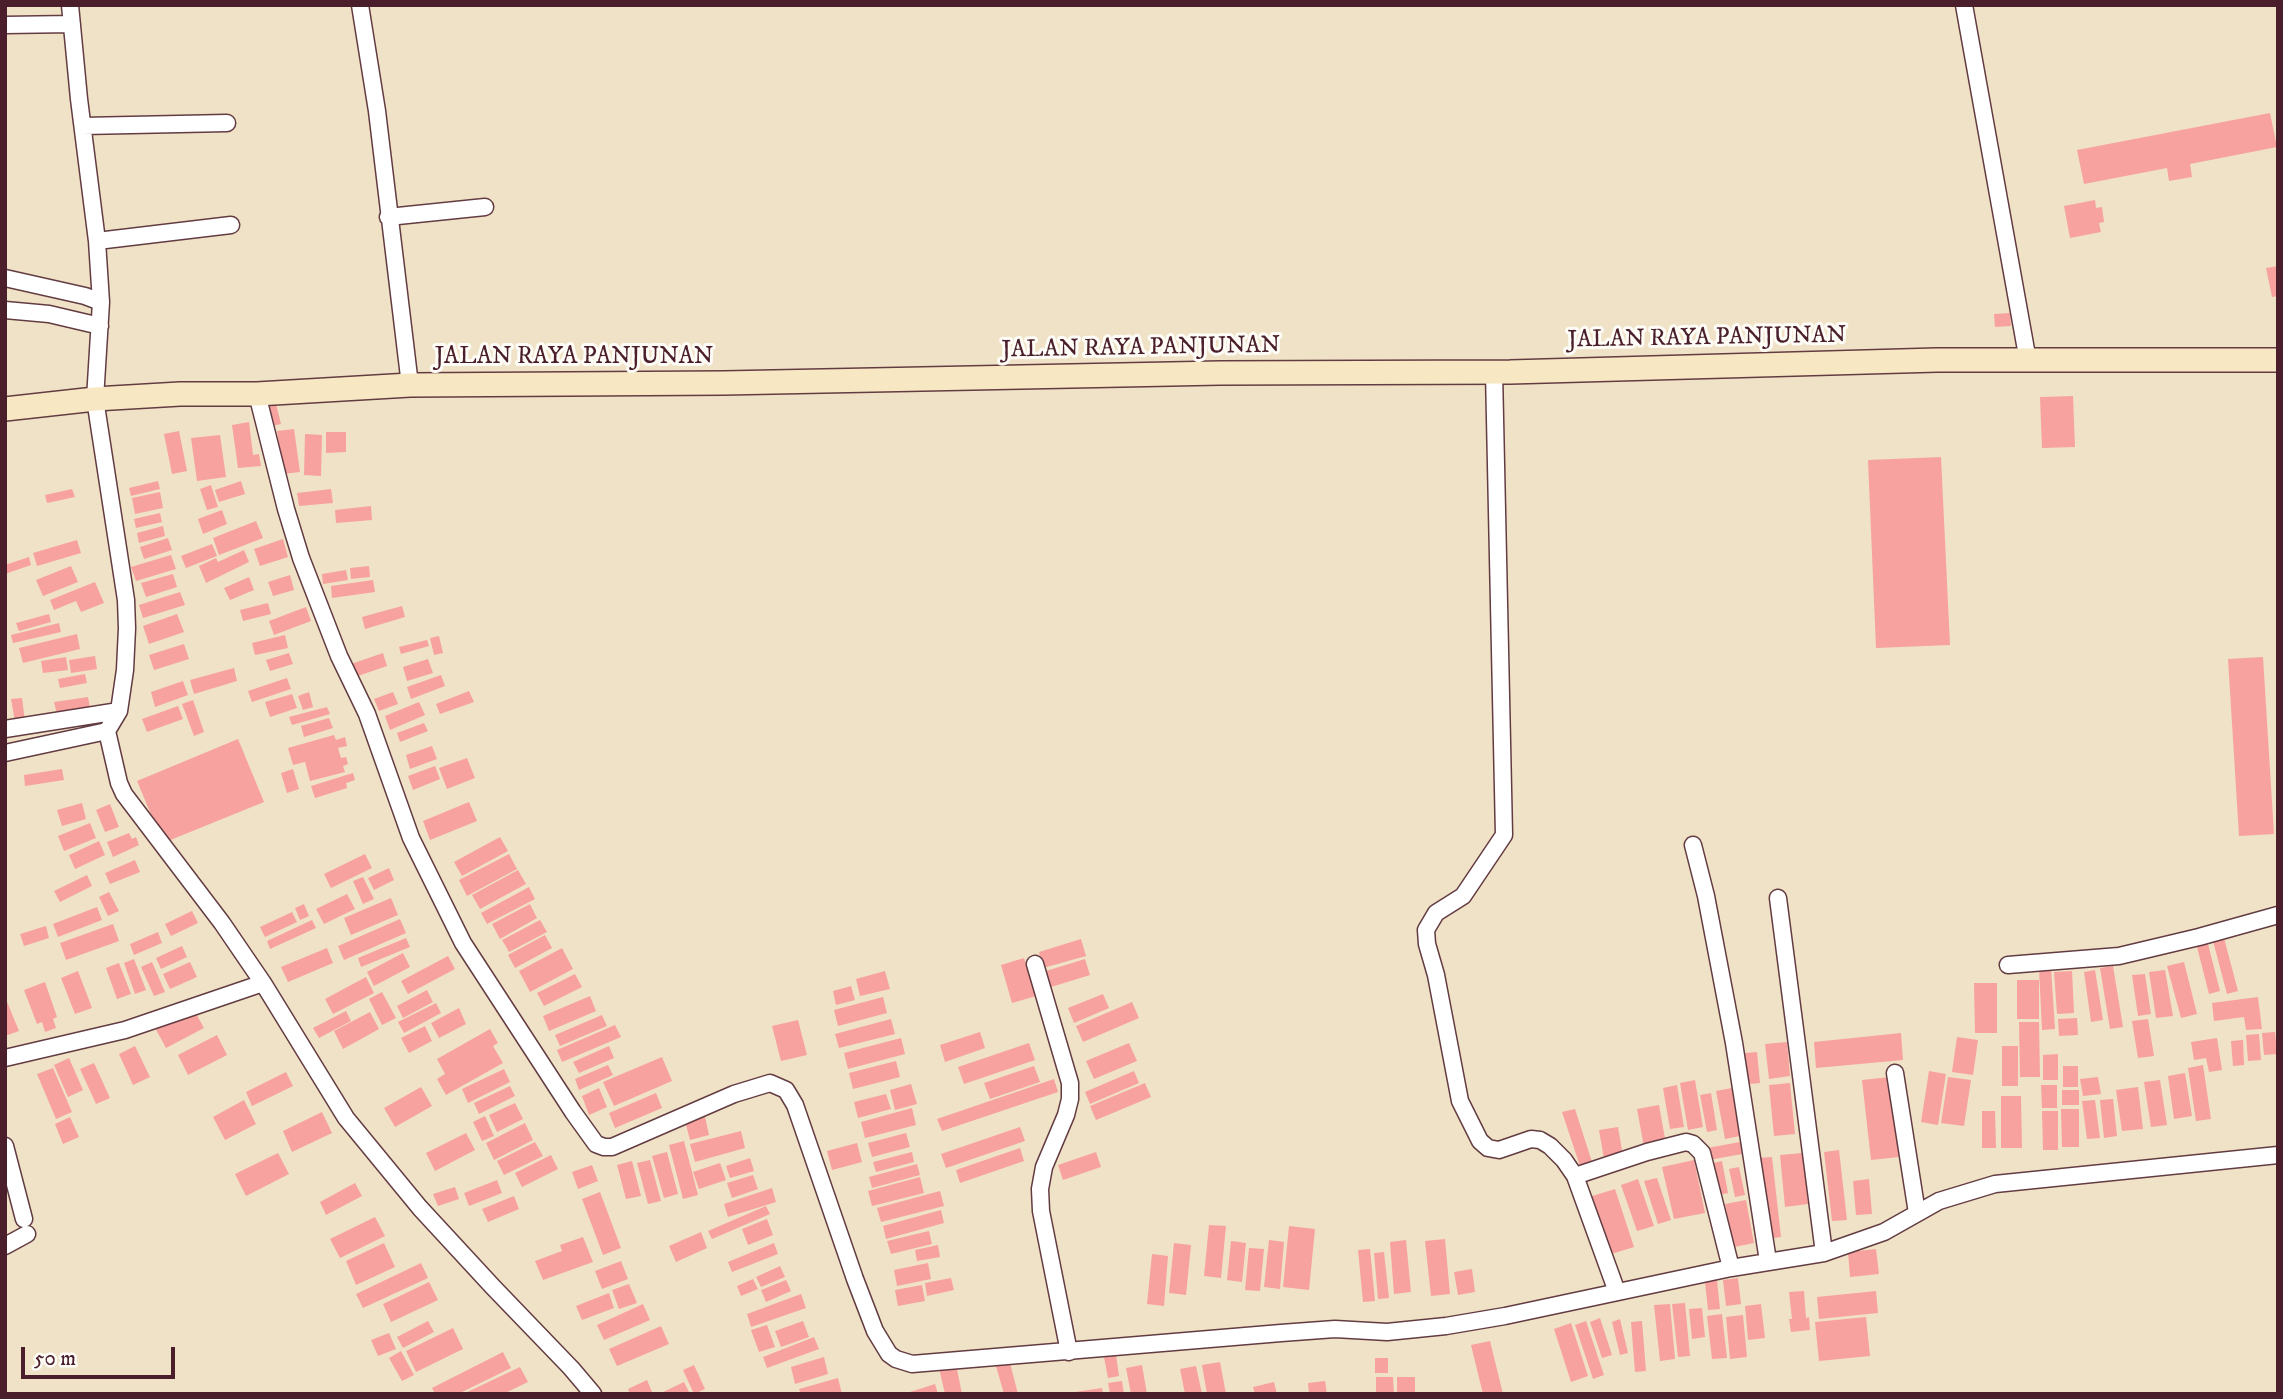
<!DOCTYPE html>
<html>
<head>
<meta charset="utf-8">
<style>
	body { margin:0 }
	#map { position:relative; width:2283px; height:1399px; overflow:hidden; background:#f0e2c6; font-family:"IM FELL DW Pica",serif }
	canvas { display:block }
	.frame { position:absolute; inset:0; border:7px solid #4a1f2b; pointer-events:none }
	.scale { position:absolute; left:21px; top:1347px; width:154px; height:32px; box-sizing:border-box; border:4px solid #4a1f2b; border-top:0; padding-left:9px; font-size:21px; line-height:24px; white-space:nowrap; color:#4a1f2b; -webkit-text-stroke:5px #fdfcf7; paint-order:stroke }
</style>
</head>
<body>
<div id="map">
<canvas width="2283" height="1399"></canvas>
<div class="frame"></div>
<div class="scale">50 m</div>
</div>
<script>
const ctx = document.querySelector('canvas').getContext('2d');
ctx.lineJoin = 'round';
function fill(path, color) { ctx.fillStyle = color; ctx.fill(path, 'evenodd'); }
const poly = rows => new Path2D(rows.map(r => 'M' + r).join(''));
function strokePath(path, color, width, dash) { ctx.strokeStyle = color; ctx.lineWidth = width; ctx.lineCap = dash ? 'butt' : 'round'; ctx.setLineDash(dash || []); ctx.stroke(path); }
function label(font, color, halo, rows, align = 'center') {
  ctx.font = font + ' "IM FELL DW Pica",serif'; ctx.lineWidth = 6; ctx.setLineDash([]); ctx.textBaseline = 'middle'; ctx.strokeStyle = halo; ctx.fillStyle = color; for (const [text, x, y, turn = 0] of rows) {
    ctx.save(); ctx.translate(x, y); ctx.rotate((+turn || 0) * Math.PI / 180); ctx.textAlign = isNaN(turn) ? turn : align; if (halo) ctx.strokeText(text, 0, 0); ctx.fillText(text, 0, 0); ctx.restore();
  }
}
fill(poly([
	[2270,113,2277,147,2190,164,2192,177,2169,181,2167,168,2084,184,2077,150],
	[2095,200,2096,208,2102,207,2104,222,2099,223,2101,232,2070,238,2064,206],
	[2278,266,2278,296,2272,297,2266,268],
	[2010,313,2011,326,1995,327,1994,314],
	[2073,396,2075,447,2042,448,2040,397],
	[276,404,281,424,272,426,267,407],
	[249,422,253,455,259,454,261,466,238,468,232,425],
	[294,429,300,472,283,474,277,431],
	[179,431,187,471,172,474,164,434],
	[326,432,346,432,346,452,326,453],
	[305,434,322,435,321,476,304,475],
	[220,435,226,477,197,481,191,438],
	[1941,457,1950,645,1876,648,1868,460],
	[158,481,160,489,131,496,129,488],
	[241,481,245,494,219,502,215,490],
	[211,485,218,507,207,510,200,489],
	[72,489,75,497,47,503,45,495],
	[331,489,333,503,299,506,297,493],
	[160,492,163,508,135,514,132,498],
	[371,506,372,520,336,523,335,510],
	[222,510,227,524,203,534,198,519],
	[160,513,162,522,136,528,134,519],
	[256,521,263,538,219,555,213,538],
	[163,526,165,536,139,543,137,533],
	[168,538,172,550,144,559,140,547],
	[283,539,288,557,260,566,254,549],
	[77,540,81,553,37,566,33,553],
	[212,544,217,556,186,568,181,556],
	[244,550,249,562,206,583,199,566,216,558,218,562],
	[171,555,176,569,136,581,131,567],
	[29,557,31,565,5,574,5,565],
	[71,566,78,582,43,596,36,580],
	[369,566,370,577,351,579,350,568],
	[346,570,348,580,323,584,322,574],
	[173,574,177,587,146,597,141,583],
	[290,575,294,590,273,596,268,582],
	[249,577,254,590,230,600,224,588],
	[373,580,375,592,332,598,331,586],
	[95,582,104,603,81,612,76,601,54,610,50,600],
	[180,592,185,605,143,618,139,605],
	[268,603,271,614,243,621,240,610],
	[402,606,405,617,365,629,362,617],
	[306,607,311,621,274,635,269,621],
	[49,614,51,622,19,631,16,623],
	[177,614,184,632,149,644,143,626],
	[59,623,61,632,13,643,11,635],
	[77,634,80,649,23,663,19,648],
	[285,635,288,648,255,655,252,643],
	[439,636,443,653,434,655,430,638],
	[427,640,429,646,401,654,399,647],
	[184,644,189,659,154,670,149,655],
	[289,653,293,664,270,671,266,660],
	[383,653,387,666,355,677,351,664],
	[95,656,97,669,71,673,69,660],
	[66,657,68,670,43,673,41,661],
	[2263,657,2274,834,2239,836,2228,659],
	[428,659,433,673,407,681,403,667],
	[234,668,237,681,194,694,190,680],
	[85,674,87,683,60,688,58,679],
	[441,675,445,686,411,699,407,687],
	[287,678,291,689,252,702,248,691],
	[183,681,188,695,155,707,151,692],
	[469,691,474,702,440,714,436,704],
	[309,692,313,707,303,710,298,696],
	[393,692,398,704,379,711,374,699],
	[292,694,297,708,270,717,265,702],
	[88,697,90,708,57,714,54,702],
	[22,698,25,721,15,722,11,699],
	[193,700,204,732,194,736,182,704],
	[419,702,425,715,390,730,385,716],
	[178,706,183,719,147,732,142,719],
	[327,707,330,714,292,725,289,717],
	[329,718,333,728,304,737,301,726],
	[424,723,428,731,400,742,397,733],
	[334,735,336,740,345,737,347,746,338,748,341,758,346,757,348,764,343,766,345,772,310,781,305,762,293,765,288,748],
	[238,739,264,802,163,843,137,781],
	[432,746,437,759,410,769,406,755],
	[467,758,475,778,447,789,439,768],
	[435,766,440,779,413,790,408,776],
	[62,769,64,780,25,786,24,775],
	[293,769,299,789,287,793,281,773],
	[353,773,355,780,346,783,347,788,315,798,311,786],
	[469,802,477,821,430,840,423,821],
	[82,803,86,819,62,826,57,810],
	[110,804,119,827,105,832,96,810],
	[90,823,96,838,64,851,58,836],
	[129,833,132,839,136,837,139,845,113,857,107,842],
	[500,837,508,851,462,876,454,862],
	[99,841,105,855,75,869,69,855],
	[365,854,372,868,331,888,324,874],
	[509,854,517,869,467,896,459,880],
	[135,860,140,872,110,884,105,873],
	[389,868,394,880,374,890,368,878],
	[518,870,526,884,480,909,472,895],
	[87,875,92,886,60,902,54,891],
	[363,877,374,899,363,904,353,881],
	[529,887,535,899,487,924,481,913],
	[109,892,119,911,108,916,99,897],
	[347,894,355,909,324,924,316,909],
	[391,898,398,915,351,935,344,918],
	[304,904,309,916,300,920,295,908],
	[530,904,537,918,500,939,492,924],
	[97,907,102,920,58,937,53,924],
	[192,911,198,923,171,936,165,924],
	[292,912,297,922,265,937,260,927],
	[400,919,406,933,344,960,338,946],
	[312,920,316,928,270,949,267,941],
	[540,920,547,932,509,952,502,940],
	[113,924,119,941,66,960,60,943],
	[46,926,49,938,24,946,20,934],
	[158,932,162,943,134,955,130,944],
	[545,935,552,948,515,968,508,955],
	[406,938,410,947,361,967,358,958],
	[2224,938,2238,991,2227,994,2213,941],
	[1081,939,1086,956,1043,968,1039,952],
	[2207,940,2220,991,2209,994,2196,943],
	[182,946,187,957,161,969,156,958],
	[327,948,333,963,288,982,281,967],
	[562,948,573,969,530,992,519,971],
	[403,953,410,967,374,986,367,972],
	[448,956,455,969,408,994,401,981],
	[1024,958,1036,996,1012,1003,1001,965],
	[134,959,146,990,135,994,124,963],
	[1085,959,1090,975,1051,987,1046,971],
	[152,962,165,992,154,996,141,967],
	[190,962,197,977,170,989,163,974],
	[2184,962,2197,1014,2181,1018,2167,966],
	[119,963,131,994,117,999,106,968],
	[2113,966,2123,1027,2110,1029,2100,968],
	[2051,968,2055,1029,2042,1030,2039,969],
	[2095,970,2103,1020,2091,1022,2084,972],
	[2165,970,2173,1016,2156,1018,2149,972],
	[78,971,92,1008,75,1014,61,978],
	[885,971,890,989,860,996,856,979],
	[2072,971,2074,1013,2057,1014,2054,972],
	[575,974,582,987,544,1006,537,993],
	[2145,974,2151,1014,2138,1016,2132,975],
	[366,977,374,993,333,1014,325,999],
	[2017,980,2039,980,2039,1019,2017,1019],
	[45,982,57,1017,53,1019,56,1028,45,1032,42,1022,37,1024,24,990],
	[1974,983,1997,983,1997,1033,1975,1033],
	[851,986,855,1000,836,1005,833,991],
	[427,990,433,1002,403,1018,397,1006],
	[382,992,396,1018,382,1025,369,999],
	[1103,994,1109,1008,1074,1023,1068,1008],
	[590,996,596,1011,549,1031,543,1016],
	[5,997,19,1031,5,1036],
	[883,997,887,1013,838,1026,834,1010],
	[2258,997,2262,1029,2246,1030,2244,1017,2214,1021,2212,1003],
	[1132,1002,1139,1018,1083,1042,1076,1026],
	[436,1003,441,1013,404,1033,398,1022],
	[459,1008,466,1024,439,1038,431,1023],
	[194,1010,204,1028,166,1048,153,1024],
	[346,1011,351,1021,319,1038,313,1028],
	[370,1012,379,1029,343,1049,334,1031],
	[602,1015,607,1026,560,1046,555,1035],
	[2077,1018,2078,1035,2059,1036,2058,1019],
	[891,1019,895,1034,839,1048,835,1034],
	[2148,1019,2154,1056,2138,1058,2132,1021],
	[798,1020,807,1055,781,1061,772,1026],
	[2019,1022,2039,1022,2040,1077,2020,1077],
	[615,1025,621,1037,562,1062,557,1050],
	[425,1026,432,1041,409,1053,401,1038],
	[490,1029,498,1043,493,1046,503,1063,446,1095,437,1079,445,1074,437,1059],
	[980,1032,985,1048,945,1062,940,1045],
	[2275,1032,2277,1054,2264,1055,2262,1033],
	[1901,1033,1903,1060,1816,1068,1814,1042],
	[2259,1034,2261,1060,2248,1061,2246,1035],
	[217,1035,227,1055,188,1075,178,1055],
	[1957,1037,1978,1040,1973,1075,1952,1072],
	[901,1038,905,1054,848,1069,844,1053],
	[2217,1038,2222,1070,2209,1072,2206,1058,2194,1060,2191,1042],
	[2243,1040,2244,1065,2233,1066,2231,1041],
	[1787,1042,1790,1076,1769,1079,1765,1044],
	[1029,1043,1035,1060,964,1084,958,1067],
	[1129,1043,1137,1061,1094,1079,1086,1061],
	[135,1046,150,1077,133,1085,119,1054],
	[609,1046,614,1058,579,1073,573,1062],
	[2002,1046,2018,1046,2018,1086,2002,1086],
	[1757,1052,1760,1083,1749,1084,1745,1053],
	[2058,1054,2058,1080,2043,1080,2043,1055],
	[662,1057,672,1081,614,1106,603,1082],
	[69,1058,83,1090,68,1097,54,1065],
	[896,1061,900,1077,853,1089,849,1073],
	[94,1063,110,1098,96,1104,80,1069],
	[608,1065,613,1075,579,1090,575,1079],
	[2203,1065,2211,1119,2196,1121,2188,1068],
	[1034,1066,1040,1082,990,1099,984,1083],
	[2063,1066,2078,1066,2078,1087,2063,1087],
	[53,1068,72,1112,56,1119,37,1074],
	[504,1069,510,1082,468,1103,462,1089],
	[1134,1071,1139,1083,1090,1104,1085,1092],
	[1929,1071,1946,1074,1938,1125,1921,1122],
	[286,1072,293,1086,252,1106,246,1092],
	[2185,1073,2192,1116,2174,1119,2168,1076],
	[1890,1077,1899,1157,1871,1160,1862,1080],
	[1948,1077,1971,1080,1964,1126,1941,1123],
	[2098,1077,2101,1094,2083,1096,2080,1079],
	[1054,1079,1058,1092,942,1131,937,1119],
	[1695,1080,1703,1127,1688,1130,1680,1083],
	[2160,1080,2167,1125,2151,1127,2144,1082],
	[1145,1083,1151,1097,1096,1120,1090,1106],
	[1790,1083,1795,1134,1774,1136,1769,1085],
	[911,1084,917,1104,895,1110,890,1090],
	[1677,1085,1684,1127,1670,1129,1663,1088],
	[2041,1085,2057,1085,2057,1108,2042,1108],
	[510,1086,515,1096,479,1114,474,1103],
	[421,1087,432,1106,395,1127,384,1108],
	[2138,1087,2143,1129,2122,1131,2116,1090],
	[599,1088,607,1107,589,1115,582,1096],
	[1732,1088,1740,1136,1725,1139,1716,1091],
	[2062,1090,2079,1090,2079,1105,2062,1105],
	[656,1093,662,1108,615,1128,609,1113],
	[1711,1093,1717,1130,1707,1132,1700,1095],
	[886,1094,891,1109,858,1118,854,1102],
	[2001,1096,2021,1096,2022,1148,2001,1148],
	[2113,1099,2117,1136,2104,1138,2100,1100],
	[244,1100,256,1124,225,1140,213,1117],
	[2095,1100,2100,1138,2087,1139,2082,1101],
	[515,1103,523,1119,497,1132,489,1115],
	[1659,1105,1666,1144,1644,1147,1637,1109],
	[912,1108,916,1125,865,1138,861,1122],
	[1575,1109,1593,1165,1581,1169,1562,1112],
	[2061,1109,2079,1109,2079,1147,2062,1147],
	[1982,1111,1995,1111,1996,1148,1982,1148],
	[2042,1111,2058,1111,2058,1150,2043,1150],
	[322,1112,332,1133,292,1152,283,1131],
	[704,1112,709,1135,690,1140,684,1117],
	[485,1116,494,1136,482,1141,473,1122],
	[70,1117,79,1137,63,1144,55,1124],
	[525,1123,533,1140,494,1160,486,1143],
	[1020,1127,1025,1141,946,1168,941,1154],
	[1618,1127,1623,1156,1604,1159,1599,1130],
	[741,1131,745,1148,695,1162,690,1144],
	[466,1133,475,1150,435,1171,426,1153],
	[906,1133,910,1147,872,1157,868,1143],
	[684,1141,698,1195,683,1199,669,1145],
	[535,1142,543,1156,504,1175,497,1161],
	[1740,1142,1742,1154,1709,1160,1707,1148],
	[857,1143,862,1162,832,1170,827,1151],
	[1020,1148,1024,1161,960,1183,956,1170],
	[1839,1150,1847,1220,1832,1221,1824,1152],
	[667,1152,678,1194,664,1198,652,1156],
	[912,1152,914,1162,876,1172,873,1162],
	[1096,1152,1101,1167,1063,1180,1058,1165],
	[278,1153,289,1174,246,1196,235,1174],
	[1803,1153,1808,1204,1785,1207,1780,1155],
	[551,1155,558,1169,522,1187,515,1173],
	[1772,1157,1781,1237,1767,1239,1758,1158],
	[750,1158,754,1171,730,1178,726,1166],
	[650,1160,661,1201,648,1204,637,1163],
	[1694,1160,1705,1213,1674,1219,1662,1167],
	[632,1161,641,1196,626,1199,617,1165],
	[1722,1161,1728,1193,1719,1195,1713,1163],
	[720,1163,726,1180,699,1189,693,1172],
	[917,1164,920,1175,872,1188,869,1177],
	[592,1165,598,1181,578,1189,572,1172],
	[1739,1167,1745,1195,1735,1197,1729,1169],
	[753,1175,758,1189,732,1198,727,1183],
	[920,1177,924,1193,872,1206,868,1191],
	[1657,1178,1671,1220,1658,1224,1644,1181],
	[1638,1179,1654,1226,1637,1231,1621,1185],
	[1869,1179,1872,1214,1856,1215,1853,1181],
	[497,1180,502,1193,469,1206,464,1193],
	[355,1183,362,1196,326,1215,320,1202],
	[455,1187,459,1199,438,1206,433,1194],
	[772,1188,776,1202,728,1217,724,1204],
	[1615,1189,1634,1247,1608,1255,1589,1197],
	[940,1191,944,1206,881,1222,877,1208],
	[600,1192,621,1248,603,1255,582,1199],
	[514,1196,519,1209,488,1222,482,1209],
	[1746,1200,1754,1243,1734,1247,1725,1204],
	[766,1206,770,1214,712,1239,708,1231],
	[941,1210,944,1223,886,1239,883,1226],
	[375,1217,385,1236,340,1258,330,1239],
	[767,1219,773,1235,748,1245,742,1229],
	[1209,1225,1226,1226,1221,1278,1204,1276],
	[1289,1226,1315,1229,1309,1290,1283,1287],
	[929,1231,932,1244,891,1254,887,1241],
	[701,1232,707,1248,676,1262,669,1246],
	[583,1237,593,1262,543,1280,535,1261,562,1251,560,1245],
	[1445,1239,1450,1294,1431,1296,1425,1241],
	[1269,1240,1284,1242,1280,1289,1264,1287],
	[1406,1240,1411,1292,1394,1294,1390,1242],
	[1231,1241,1246,1243,1242,1282,1227,1280],
	[384,1243,395,1267,356,1285,346,1261],
	[774,1243,778,1254,732,1272,728,1262],
	[1174,1243,1191,1245,1186,1295,1169,1293],
	[938,1245,940,1257,917,1261,915,1250],
	[1249,1248,1264,1249,1260,1291,1245,1290],
	[1370,1249,1375,1301,1363,1302,1358,1250],
	[1876,1249,1879,1274,1850,1277,1848,1252],
	[1384,1252,1389,1298,1378,1299,1374,1253],
	[1152,1254,1168,1256,1164,1306,1147,1304],
	[621,1261,628,1279,602,1289,595,1271],
	[421,1263,428,1278,363,1308,356,1294],
	[928,1263,931,1279,897,1286,894,1270],
	[780,1266,785,1277,761,1287,756,1277],
	[1472,1269,1475,1292,1458,1295,1454,1272],
	[951,1278,954,1290,927,1296,925,1283],
	[1738,1278,1741,1304,1726,1306,1723,1280],
	[753,1279,758,1289,741,1296,737,1286],
	[786,1280,791,1291,766,1302,761,1290],
	[1717,1280,1720,1309,1708,1310,1705,1282],
	[429,1282,438,1300,391,1322,383,1304],
	[629,1284,637,1303,619,1309,612,1290],
	[922,1285,925,1301,898,1306,895,1290],
	[1804,1291,1806,1318,1809,1317,1810,1330,1791,1332,1789,1319,1792,1319,1789,1292],
	[1876,1291,1878,1313,1819,1319,1817,1297],
	[609,1293,614,1308,582,1320,576,1306],
	[801,1294,806,1308,751,1327,747,1314],
	[1685,1303,1690,1356,1678,1357,1672,1304],
	[643,1304,650,1320,604,1340,597,1325],
	[1670,1304,1675,1359,1660,1361,1654,1305],
	[1761,1304,1765,1338,1748,1340,1745,1306],
	[1702,1308,1705,1337,1692,1339,1689,1309],
	[1722,1314,1727,1358,1712,1359,1707,1316],
	[1743,1315,1747,1357,1730,1359,1726,1317],
	[1866,1317,1870,1356,1819,1361,1815,1322],
	[1600,1318,1612,1355,1602,1358,1590,1322],
	[1620,1319,1628,1353,1620,1355,1612,1322],
	[428,1321,434,1332,403,1348,397,1337],
	[803,1321,809,1337,781,1347,775,1331],
	[1586,1321,1604,1375,1593,1379,1575,1325],
	[1642,1321,1646,1371,1635,1372,1631,1322],
	[1571,1323,1588,1376,1571,1382,1554,1329],
	[767,1325,775,1347,759,1352,751,1330],
	[661,1326,669,1344,617,1366,609,1349],
	[453,1328,463,1349,416,1372,406,1351],
	[389,1333,396,1349,378,1356,371,1340],
	[814,1337,819,1349,767,1368,763,1357],
	[1490,1341,1503,1394,1483,1394,1471,1345],
	[401,1351,414,1375,402,1381,389,1358],
	[503,1352,511,1368,458,1394,435,1394,432,1388],
	[1116,1355,1119,1376,1108,1378,1104,1357],
	[824,1357,828,1374,795,1384,791,1367],
	[1375,1358,1388,1358,1388,1373,1375,1373],
	[1220,1362,1226,1394,1207,1394,1202,1365],
	[1010,1363,1018,1394,1004,1394,996,1366],
	[956,1364,962,1394,945,1394,939,1368],
	[694,1365,705,1389,694,1394,683,1370],
	[1142,1365,1147,1394,1131,1394,1126,1368],
	[1196,1366,1202,1394,1185,1394,1180,1369],
	[520,1367,528,1382,503,1394,463,1394],
	[1376,1377,1393,1377,1394,1394,1376,1394],
	[1397,1377,1415,1377,1415,1394,1397,1394],
	[838,1378,842,1394,801,1394,799,1389],
	[647,1380,652,1392,630,1394,628,1389],
	[1122,1381,1124,1394,1110,1394,1108,1383],
	[1325,1381,1327,1394,1309,1394,1308,1383],
	[684,1382,690,1394,659,1394],
	[1274,1382,1277,1394,1255,1394,1253,1387],
	[935,1384,938,1394,907,1394,907,1393],
	[1102,1388,1103,1394,1076,1394,1075,1392]
]), '#f7a29e');
const minor = poly([
	[70,5,79,99,97,241,101,302,95,399,126,600,127,628,125,670,119,711,107,731,119,783,124,794,222,923,263,983,346,1118,420,1208,493,1287,571,1368,593,1394],
	[360,5,377,111,410,385],
	[1964,5,2028,361],
	[5,25,72,24],
	[83,126,227,123],
	[388,217,485,207],
	[97,241,231,225],
	[5,278,85,296,101,302],
	[5,310,49,314,100,326],
	[1494,372,1504,835,1463,896,1436,913,1426,930,1427,944,1436,975,1460,1101,1480,1141,1488,1148,1499,1150,1531,1139,1540,1140,1550,1146,1564,1160,1575,1176,1617,1292],
	[257,394,286,509,301,558,339,656,367,714,411,838,463,943,573,1112,596,1144,604,1147,612,1147,734,1094,770,1083,786,1090,795,1105,855,1279,875,1331,889,1354,896,1359,912,1364,1281,1333,1335,1329,1387,1332,1446,1326,1505,1316,1731,1268,1824,1253,1884,1232,1939,1201,1995,1184,2278,1155],
	[5,729,119,711],
	[5,753,107,731],
	[1693,845,1706,896,1734,1043,1768,1261],
	[1778,898,1824,1253],
	[1035,964,1070,1083,1070,1099,1066,1115,1044,1167,1040,1189,1041,1211,1069,1352],
	[2008,965,2119,956,2199,937,2278,915],
	[5,1058,125,1030,263,983],
	[1895,1073,1917,1213],
	[5,1146,24,1219],
	[1575,1176,1647,1152,1686,1142,1693,1144,1702,1153,1731,1268],
	[5,1246,27,1234]
]);
const secondary = poly([
	[5,409,95,399,180,394,257,394,410,385,724,383,1220,373,1510,372,1937,360,2278,360]
]);
strokePath(minor, '#633c42', 19);
strokePath(secondary, '#633c42', 26);
strokePath(minor, '#fff', 16);
strokePath(secondary, '#f7e8c3', 23);
label('24px', '#4a1f2b', '#fdfcf7', [
	["JALAN RAYA PANJUNAN",1707,339,-1],
	["JALAN RAYA PANJUNAN",1141,349,-1],
	["JALAN RAYA PANJUNAN",574,358]
]);
</script>
</body>
</html>
